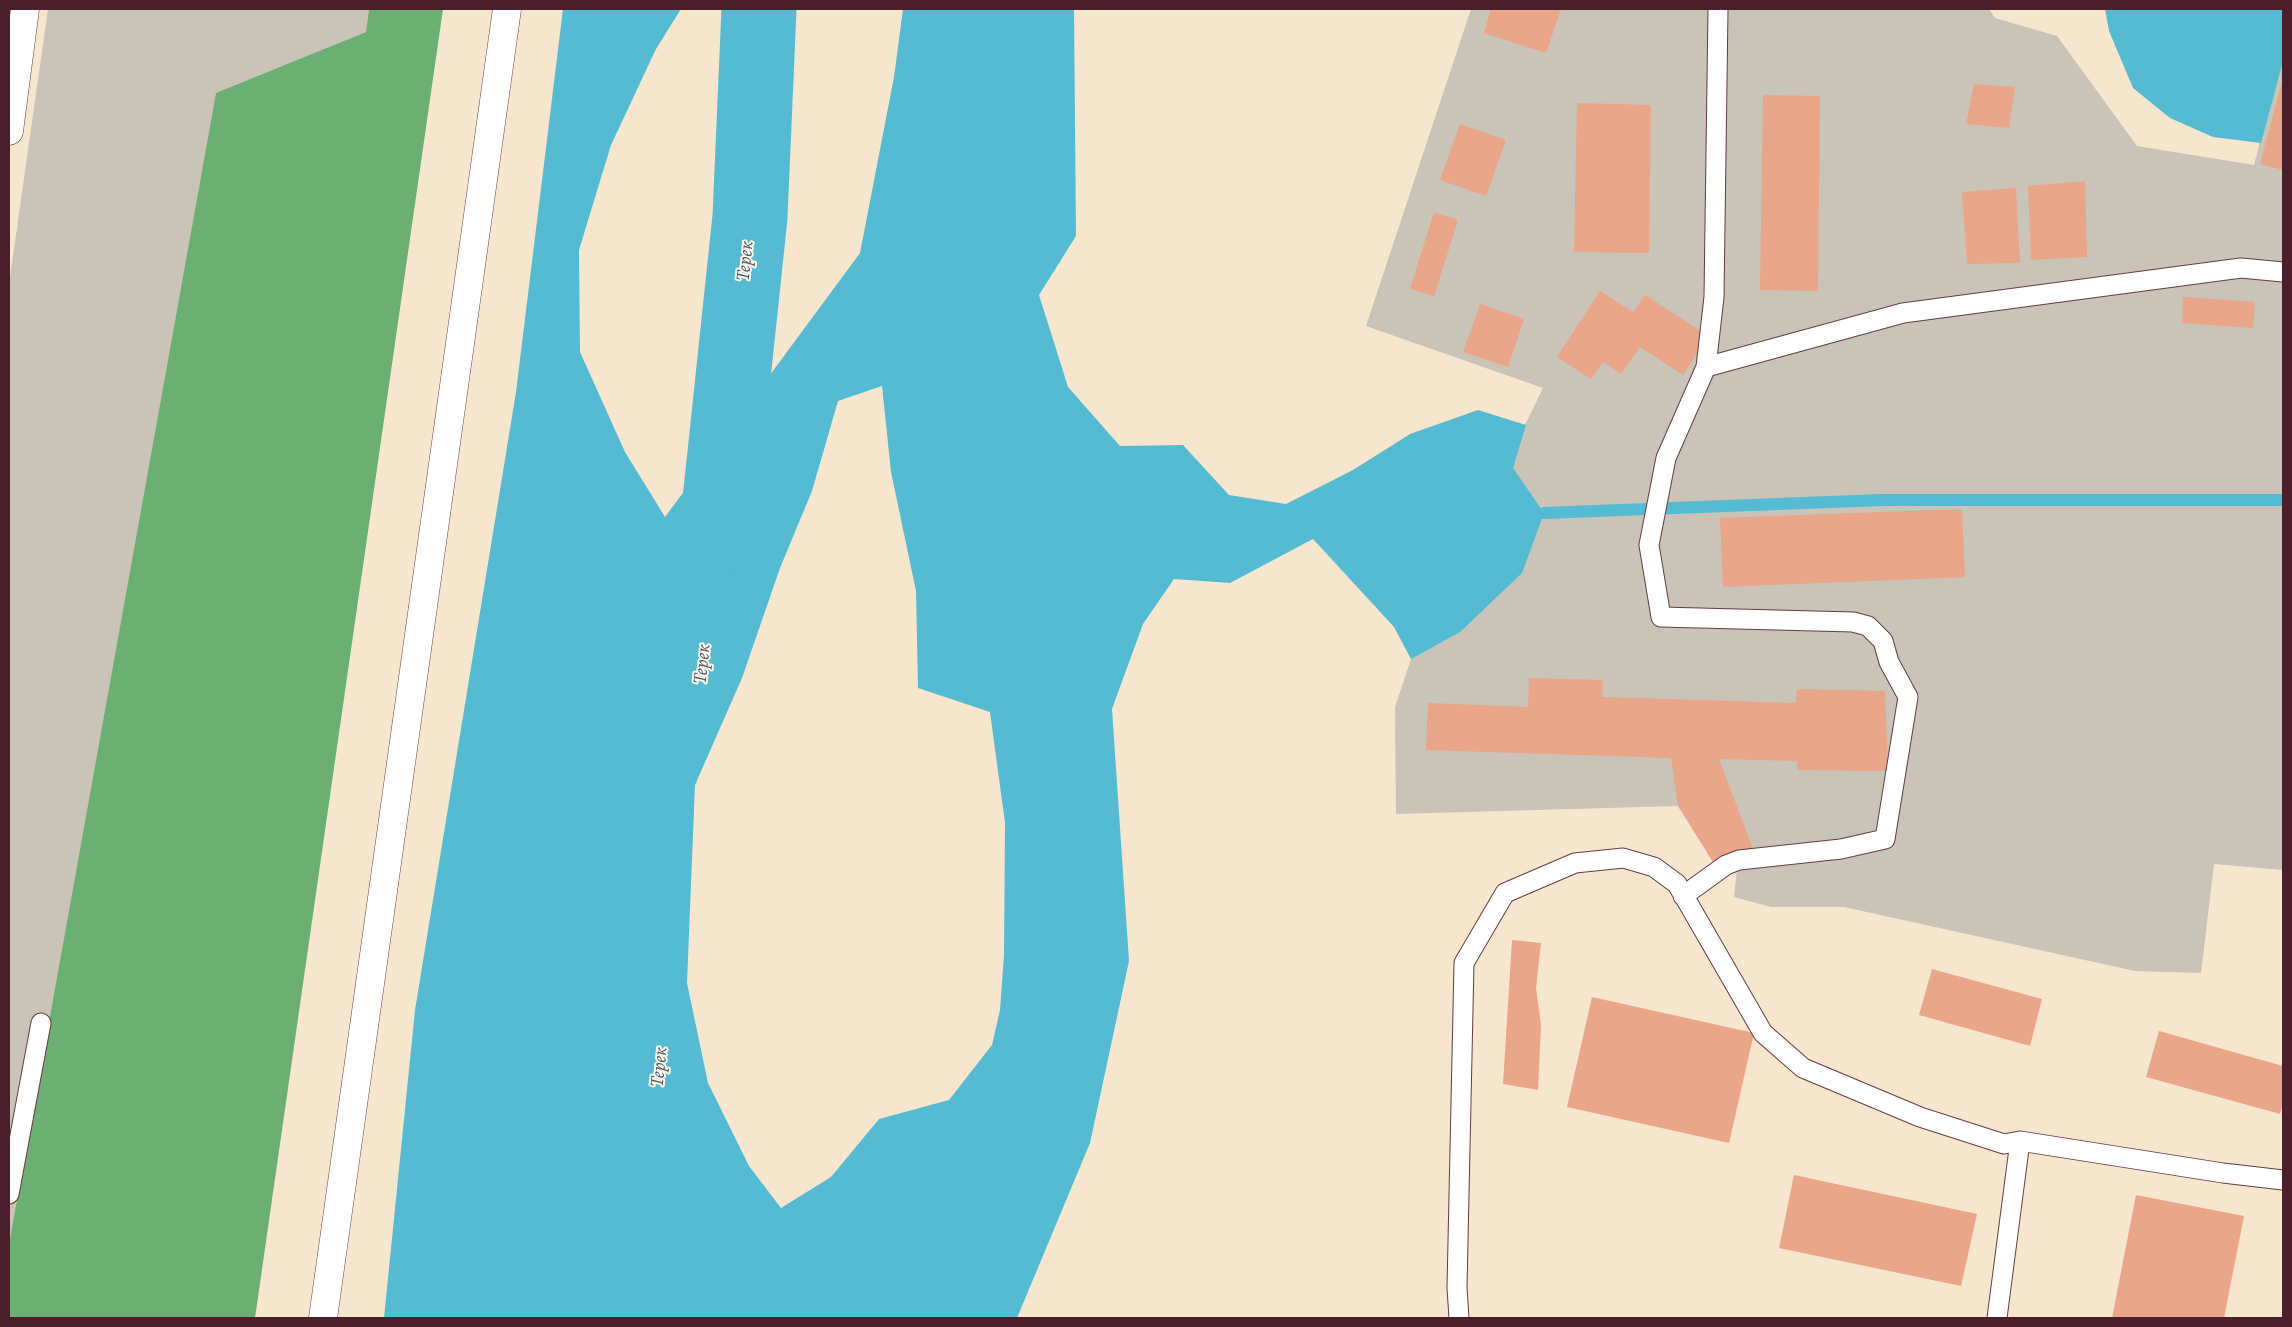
<!DOCTYPE html>
<html>
<head>
<meta charset="utf-8">
<style>
	body { margin:0 }
	#map { position:relative; width:2292px; height:1327px; overflow:hidden; background:#f6e6ce; font-family:Alegreya,serif }
	canvas { display:block }
	.frame { position:absolute; inset:0; border:10px solid #4a1f2b; pointer-events:none }
</style>
</head>
<body>
<div id="map">
<canvas width="2292" height="1327"></canvas>
<div class="frame"></div>
</div>
<script>
const ctx = document.querySelector('canvas').getContext('2d');
ctx.lineJoin = 'round';
function fill(path, color) { ctx.fillStyle = color; ctx.fill(path, 'evenodd'); }
const poly = rows => new Path2D(rows.map(r => 'M' + r).join(''));
function strokePath(path, color, width, dash) { ctx.strokeStyle = color; ctx.lineWidth = width; ctx.lineCap = dash ? 'butt' : 'round'; ctx.setLineDash(dash || []); ctx.stroke(path); }
function label(font, color, halo, rows, align = 'center') {
  ctx.font = font + ' Alegreya,serif'; ctx.lineWidth = 4; ctx.setLineDash([]); ctx.textBaseline = 'middle'; ctx.strokeStyle = halo; ctx.fillStyle = color; for (const [text, x, y, turn = 0] of rows) {
    ctx.save(); ctx.translate(x, y); ctx.rotate((+turn || 0) * Math.PI / 180); ctx.textAlign = isNaN(turn) ? turn : align; if (halo) ctx.strokeText(text, 0, 0); ctx.fillText(text, 0, 0); ctx.restore();
  }
}
fill(poly([
	[48,9,369,9,366,32,216,94,9,1244,9,284],
	[1471,9,1989,9,1995,18,2057,36,2137,146,2254,165,2283,53,2283,870,2214,864,2201,973,2135,971,1844,907,1771,907,1734,897,1738,860,1713,861,1678,806,1396,814,1395,707,1411,659,1543,388,1366,326]
]), '#c9c3b8');
fill(poly([
	[369,9,443,9,255,1318,9,1318,9,1244,216,93,366,32]
]), '#6caf73');
fill(poly([
	[563,9,681,9,656,49,611,145,579,250,580,352,625,452,665,517,860,253,894,77,903,9,1074,9,1076,236,1039,295,1068,387,1120,446,1183,445,1229,495,1286,504,1353,470,1410,434,1478,410,1526,425,1513,468,1544,513,1522,573,1460,632,1411,659,1394,627,1313,539,1230,583,1174,579,1143,624,1112,709,1129,961,1090,1143,1017,1318,384,1318,415,1010,516,392],
	[882,386,891,472,916,591,918,688,990,712,1005,823,1004,955,1000,1010,992,1045,949,1100,879,1119,831,1177,781,1208,749,1166,708,1083,687,983,695,785,742,678,780,568,812,491,838,401],
	[2105,9,2283,9,2283,61,2261,143,2213,137,2170,118,2133,88,2109,31]
]), '#54bbd2');
strokePath(poly([
	[1544,513,1882,500,2283,500]
]), '#54bbd2', 12);
strokePath(poly([
	[716,538,750,217,759,9]
]), '#54bbd2', 75);
fill(poly([
	[1491,9,1561,9,1546,53,1484,33],
	[2283,78,2283,170,2260,164],
	[1974,84,2015,87,2009,128,1966,124],
	[1763,95,1820,96,1818,291,1760,290],
	[1577,103,1651,105,1649,253,1574,252],
	[1460,124,1506,140,1486,196,1440,180],
	[2085,181,2087,257,2031,260,2028,186],
	[2016,188,2020,263,1967,264,1962,192],
	[1434,212,1458,220,1434,296,1410,289],
	[1600,291,1633,312,1645,295,1708,336,1683,375,1640,347,1621,374,1603,362,1591,379,1557,357],
	[2183,297,2255,302,2253,328,2182,323],
	[1480,304,1524,319,1508,367,1463,352],
	[1962,509,1965,577,1723,587,1720,518],
	[1529,678,1603,680,1602,697,1796,703,1797,689,1885,691,1888,771,1797,770,1797,761,1719,759,1755,854,1716,867,1678,806,1671,758,1426,750,1428,703,1528,707],
	[1512,940,1541,943,1536,988,1541,1025,1538,1090,1503,1084],
	[1932,969,2042,999,2030,1046,1919,1015],
	[1592,997,1754,1033,1729,1143,1567,1107],
	[2159,1031,2283,1066,2283,1103,2280,1114,2146,1077],
	[1794,1175,1977,1214,1961,1286,1779,1248],
	[2136,1195,2244,1216,2224,1318,2112,1318]
]), '#eaa688');
const lane = poly([
	[1706,367,1714,297,1718,9],
	[1683,896,1726,865,1739,860,1841,849,1885,839,1908,697,1889,662,1883,641,1868,626,1853,622,1661,617,1649,545,1666,458,1706,367,1903,313,2241,268,2283,272],
	[9,1194,41,1023],
	[1459,1318,1457,1288,1464,963,1505,893,1575,863,1623,858,1654,867,1677,884,1763,1033,1803,1068,1920,1117,2004,1144,2020,1141,2223,1173,2283,1180],
	[1997,1318,2020,1141]
]);
const street = poly([
	[9,131,25,9],
	[323,1318,507,9]
]);
strokePath(lane, '#643d43', 21);
strokePath(street, '#643d43', 29);
strokePath(lane, '#fff', 19);
strokePath(street, '#fff', 28);
label('italic 19px', '#4e5665', '#fbf7ec', [
	["Терек",746,261,-84],
	["Терек",703,664,-84],
	["Терек",660,1067,-84]
]);
</script>
</body>
</html>
